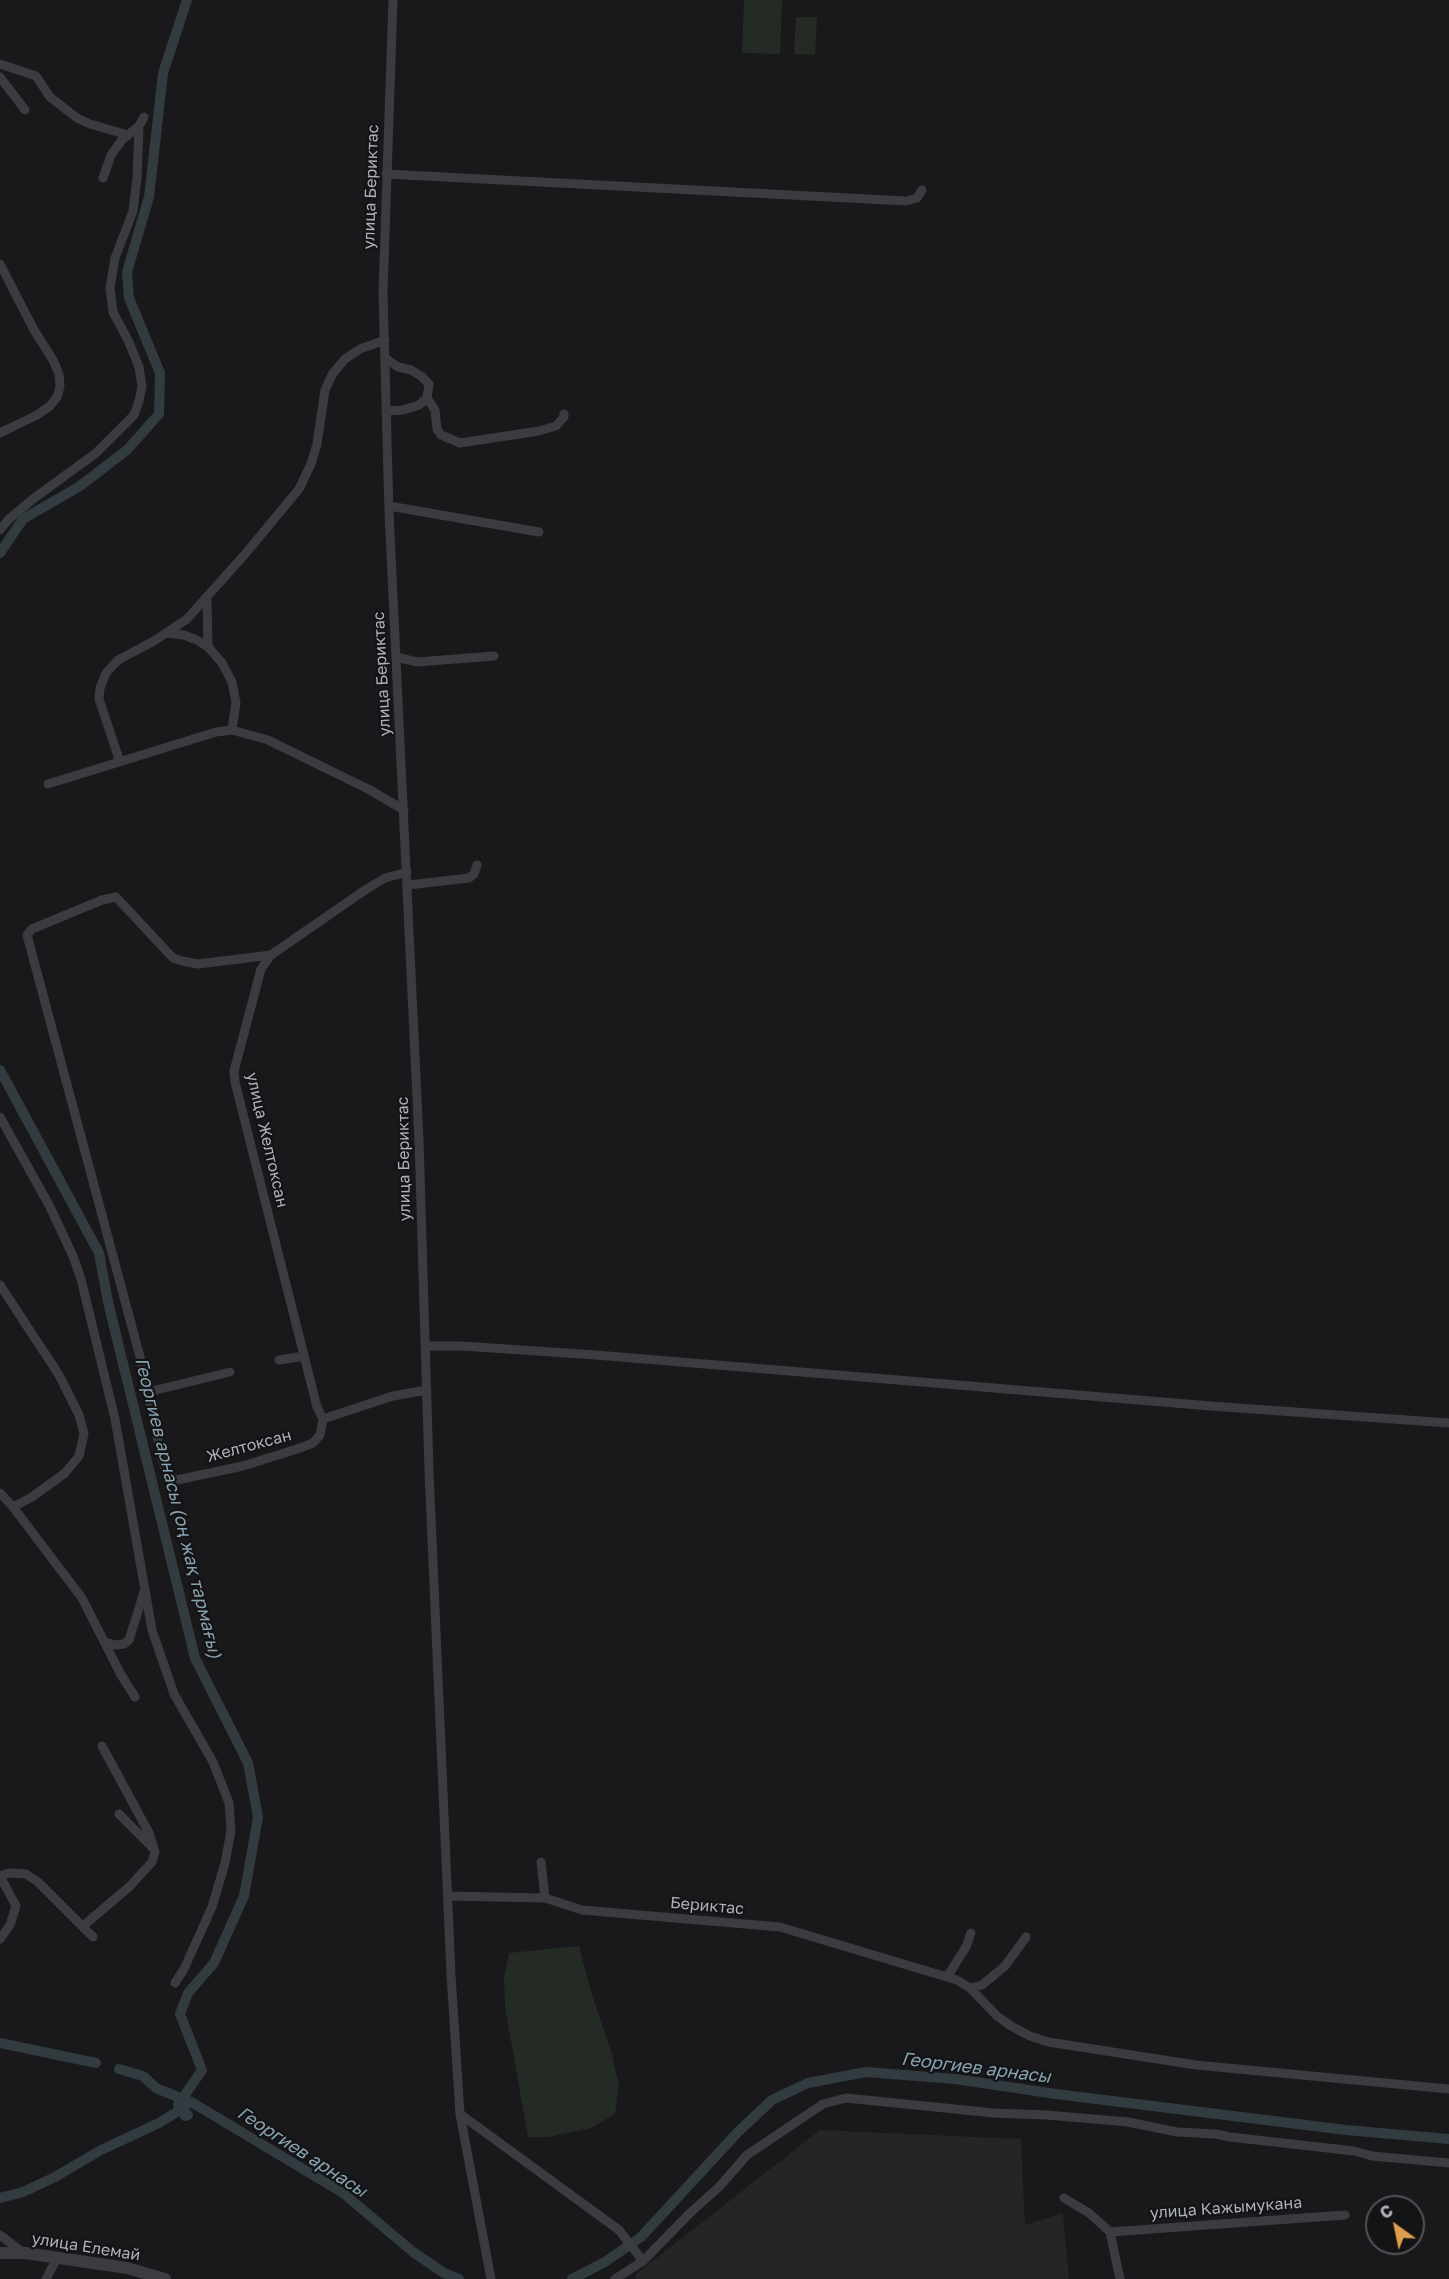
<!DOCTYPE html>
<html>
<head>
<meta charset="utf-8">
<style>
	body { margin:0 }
	#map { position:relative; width:1449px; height:2279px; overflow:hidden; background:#19191b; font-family:"Golos Text",sans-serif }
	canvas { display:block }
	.north { position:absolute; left:1365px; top:2195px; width:60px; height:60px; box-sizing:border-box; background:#141416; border:2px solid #515357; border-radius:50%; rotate:327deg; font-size:16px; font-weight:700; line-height:24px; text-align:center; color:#adb2b9 }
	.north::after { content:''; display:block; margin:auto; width:21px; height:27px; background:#df9e4d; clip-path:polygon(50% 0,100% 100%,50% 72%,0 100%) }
</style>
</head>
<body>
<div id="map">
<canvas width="1449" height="2279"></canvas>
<div class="north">С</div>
</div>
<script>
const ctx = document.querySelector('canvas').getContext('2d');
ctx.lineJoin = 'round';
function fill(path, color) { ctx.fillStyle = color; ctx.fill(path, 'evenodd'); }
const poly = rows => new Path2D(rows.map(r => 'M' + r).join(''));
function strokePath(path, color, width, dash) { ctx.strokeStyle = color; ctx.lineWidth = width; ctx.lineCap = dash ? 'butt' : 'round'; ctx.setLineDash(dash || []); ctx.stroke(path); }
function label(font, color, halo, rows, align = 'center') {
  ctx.font = font + ' "Golos Text",sans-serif'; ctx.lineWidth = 4.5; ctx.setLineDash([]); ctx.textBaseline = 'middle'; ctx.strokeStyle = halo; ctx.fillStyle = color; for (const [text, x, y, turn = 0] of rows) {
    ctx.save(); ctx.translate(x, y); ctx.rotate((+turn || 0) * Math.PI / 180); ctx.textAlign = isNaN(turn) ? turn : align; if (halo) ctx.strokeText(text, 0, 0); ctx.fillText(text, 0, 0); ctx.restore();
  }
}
fill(poly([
	[820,2130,1021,2139,1025,2225,1063,2213,1069,2279,636,2279,636,2274]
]), '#252528');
fill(poly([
	[744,0,782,0,780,54,742,53],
	[796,17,817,17,815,55,794,54],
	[579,1946,592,1995,611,2051,619,2085,615,2114,591,2128,549,2137,528,2137,505,2007,504,1978,509,1953]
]), '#232b24');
strokePath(poly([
	[0,553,23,519,80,486,127,450,159,414,160,373,129,298,127,272,149,197,163,73,187,0],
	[0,1070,99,1253,108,1302,195,1658,248,1763,258,1817,244,1896,214,1963,188,1993,180,2014,202,2070,178,2105,185,2116,188,2115],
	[0,2043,96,2063],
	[119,2069,143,2076,156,2088,193,2103,343,2193,413,2252,444,2273,459,2279],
	[0,2198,23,2192,55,2177,101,2150,159,2123,185,2107],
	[572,2279,605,2262,641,2237,738,2132,772,2100,808,2083,866,2072,955,2079,1056,2094,1346,2130,1449,2139]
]), '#323b40', 10);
strokePath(poly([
	[393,0,383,293,389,512,419,1140,429,1471,451,1975,460,2114,491,2279],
	[0,64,36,76,50,97,77,118,90,124,128,135],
	[0,77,25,110],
	[386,174,906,201,917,198,922,190],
	[103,178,111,155,122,140,139,126,144,117],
	[0,264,34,330,53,360,59,374,60,387,57,397,50,406,37,415,0,433],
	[385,358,398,367,411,370,421,376,429,384,427,398,419,405,403,410,386,411],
	[427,398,435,410,437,429,441,435,460,443,539,431,556,426,564,417,564,414],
	[389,506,539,532],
	[0,530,9,519,33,499,96,453,134,415,139,401,142,386,139,367,128,340,113,312,110,288,115,258,133,211,137,178,139,126],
	[207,599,208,647],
	[167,633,184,635,197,640,208,647,222,663,232,682,236,703,232,730],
	[396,657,417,662,494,656],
	[120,762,99,699,100,688,106,673,118,660,154,641,187,619,246,553,299,489,311,464,317,444,325,390,333,373,345,359,360,349,385,340],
	[48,784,216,732,232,730,268,740,370,790,404,810],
	[408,885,469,878,474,874,477,865],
	[271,955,198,964,182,961,173,958,116,897,102,900,44,924,32,929,27,935,140,1357,163,1463,167,1474,177,1480,243,1466,297,1449,313,1443,320,1435,323,1419],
	[0,1117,49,1205,73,1256,81,1279,115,1419,152,1630,174,1694,213,1762,229,1803,231,1831,225,1863,212,1907,184,1969,175,1983],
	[0,1285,59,1375,79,1415,84,1434,79,1456,65,1473,32,1497,13,1507],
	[426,1346,462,1346,596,1355,1211,1406,1449,1423],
	[279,1360,304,1356],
	[148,1392,230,1372],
	[323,1419,317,1407,235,1082,234,1071,261,969,271,955,365,890,385,878,407,872],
	[323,1419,393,1396,427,1390],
	[0,1493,13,1507,82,1598,120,1673,135,1697],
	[105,1642,116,1645,124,1644,129,1640,144,1592],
	[119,1814,152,1847],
	[541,1862,545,1898],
	[0,1876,9,1873,26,1874,38,1882,93,1937],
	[0,1876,16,1906,10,1925,0,1939],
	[448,1896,545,1898,582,1910,780,1927,957,1980,970,1988,997,2016,1011,2026,1030,2036,1048,2042,1196,2065,1449,2089],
	[83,1926,129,1887,152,1862,155,1852,149,1833,102,1746],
	[947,1977,966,1947,971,1933],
	[970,1988,982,1985,1005,1966,1026,1937],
	[460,2114,619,2230,643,2261],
	[1064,2198,1089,2213,1110,2232,1120,2279],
	[1110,2232,1345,2215],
	[0,2235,24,2253],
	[46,2279,57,2258],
	[615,2279,643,2261,690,2213,720,2186,747,2155,823,2104,846,2098,994,2113,1047,2115,1128,2122,1177,2132,1216,2134,1230,2137,1354,2151,1372,2156,1449,2163]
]), '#3b3c3f', 9);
strokePath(poly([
	[0,2253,25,2253,127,2268,165,2279]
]), '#3b3c3f', 12);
label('16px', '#adb2b9', '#141416', [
	["улица Бериктас",371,187,-88],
	["улица Бериктас",382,674,-93],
	["улица Желтоксан",267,1140,77],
	["улица Бериктас",404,1159,-91],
	["Желтоксан",249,1446,-15],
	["Бериктас",707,1906,5],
	["улица Кажымукана",1226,2208,-4],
	["улица Елемай",86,2247,9]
]);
label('italic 18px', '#88a2b0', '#141416', [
	["Георгиев арнасы (оң жақ тармағы)",178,1508,76],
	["Георгиев арнасы",976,2068,7],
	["Георгиев арнасы",302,2152,33]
]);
</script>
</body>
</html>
